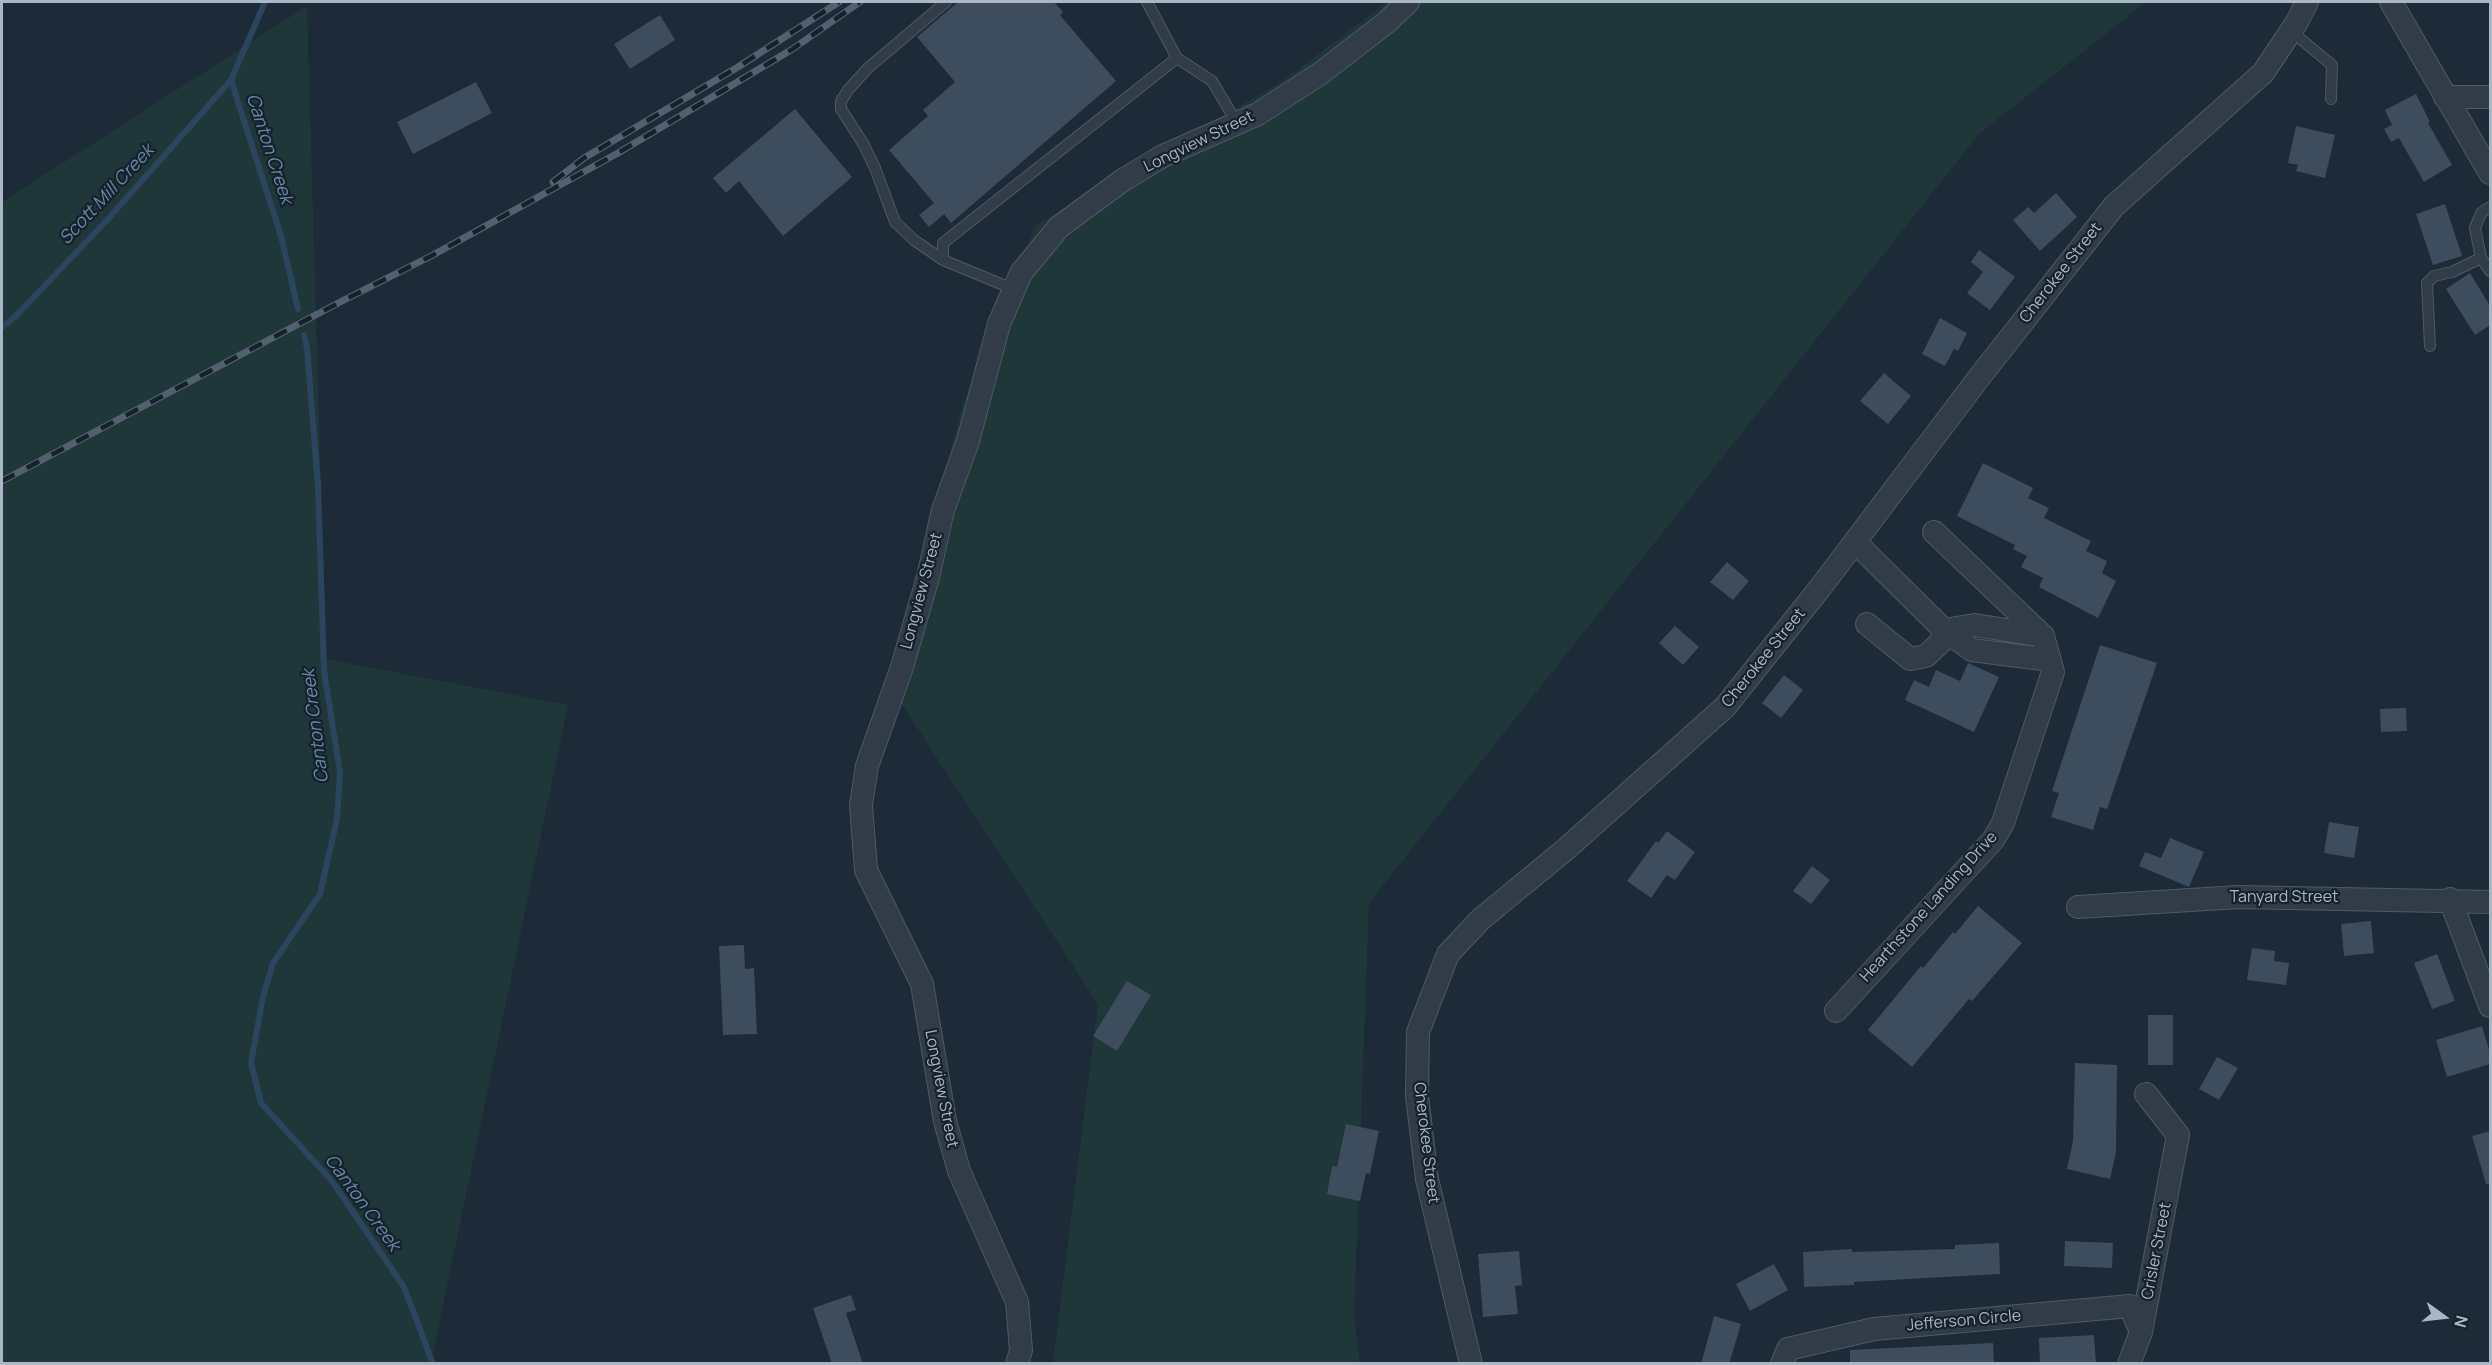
<!DOCTYPE html>
<html>
<head>
<meta charset="utf-8">
<style>
	body { margin:0 }
	#map { position:relative; width:2492px; height:1365px; overflow:hidden; background:#1d2a37; font-family:Manrope,sans-serif }
	canvas { display:block }
	.frame { position:absolute; inset:0; border:3px solid #aab7c5; pointer-events:none }
	.north { position:absolute; left:2414px; top:1287px; width:60px; height:60px; -webkit-text-stroke:4px #16212c; paint-order:stroke; rotate:105deg; font-size:16px; font-weight:700; line-height:24px; text-align:center; color:#aab7c5 }
	.north::after { content:''; display:block; margin:auto; width:21px; height:27px; background:#aab7c5; clip-path:polygon(50% 0,100% 100%,50% 72%,0 100%) }
</style>
</head>
<body>
<div id="map">
<canvas width="2492" height="1365"></canvas>
<div class="frame"></div>
<div class="north">N</div>
</div>
<script>
const ctx = document.querySelector('canvas').getContext('2d');
ctx.lineJoin = 'round';
function fill(path, color) { ctx.fillStyle = color; ctx.fill(path, 'evenodd'); }
const poly = rows => new Path2D(rows.map(r => 'M' + r).join(''));
function strokePath(path, color, width, dash) { ctx.strokeStyle = color; ctx.lineWidth = width; ctx.lineCap = dash ? 'butt' : 'round'; ctx.setLineDash(dash || []); ctx.stroke(path); }
function label(font, color, halo, rows, align = 'center') {
  ctx.font = font + ' Manrope,sans-serif'; ctx.lineWidth = 4.5; ctx.setLineDash([]); ctx.textBaseline = 'middle'; ctx.strokeStyle = halo; ctx.fillStyle = color; for (const [text, x, y, turn = 0] of rows) {
    ctx.save(); ctx.translate(x, y); ctx.rotate((+turn || 0) * Math.PI / 180); ctx.textAlign = isNaN(turn) ? turn : align; if (halo) ctx.strokeText(text, 0, 0); ctx.fillText(text, 0, 0); ctx.restore();
  }
}
fill(poly([
	[1387,2,2146,2,1979,134,1369,903,1354,1317,1360,1363,1053,1363,1098,1004,889,685,963,403,1036,225,1284,80],
	[307,6,326,659,568,705,431,1363,2,1363,2,202]
]), '#1f3738');
strokePath(poly([
	[231,80,281,236,298,309],
	[2,327,15,317,108,219,231,80,265,2],
	[304,335,307,348,318,485,324,671,340,772,337,819,320,894,273,963,263,997,251,1063,261,1103,332,1181,404,1287,433,1364]
]), '#2c455e', 6);
fill(poly([
	[958,2,1054,2,1063,12,1060,15,1116,81,951,223,944,214,929,227,919,215,934,203,889,150,928,116,923,110,955,82,917,37],
	[660,15,675,40,630,69,614,44],
	[476,82,492,113,413,154,397,122],
	[2416,94,2430,122,2428,123,2452,165,2424,182,2399,138,2391,142,2384,129,2392,125,2385,110],
	[795,109,852,177,783,236,739,181,726,193,713,178],
	[2296,126,2335,135,2325,178,2296,171,2298,165,2288,163],
	[2056,193,2077,217,2040,251,2013,220,2028,207,2034,213],
	[2445,204,2462,256,2433,265,2416,214],
	[1979,250,2015,277,1990,310,1967,293,1983,272,1971,262],
	[2470,273,2490,306,2490,325,2475,335,2446,289],
	[1940,318,1967,333,1958,351,1954,349,1945,366,1922,354],
	[1884,373,1911,396,1888,424,1860,401],
	[1983,463,2033,488,2028,498,2049,508,2044,518,2091,541,2086,551,2107,561,2102,573,2116,581,2098,618,2039,587,2043,578,2021,567,2027,556,2013,549,2015,545,1957,516],
	[1727,562,1749,581,1733,600,1710,582],
	[1675,626,1699,647,1683,665,1659,643],
	[2100,645,2157,663,2107,809,2100,807,2093,830,2051,817,2059,793,2052,791],
	[1968,663,1999,677,1974,732,1905,700,1914,680,1929,687,1936,670,1960,681],
	[1784,675,1803,690,1781,718,1762,703],
	[2406,708,2407,731,2381,732,2380,709],
	[2329,822,2359,827,2354,858,2324,853],
	[1667,831,1695,852,1675,880,1667,875,1651,898,1627,881,1656,841,1658,843],
	[2170,838,2204,852,2189,887,2139,866,2145,852,2161,858],
	[1812,866,1830,880,1811,904,1793,891],
	[1978,906,2022,943,1972,1001,1969,999,1912,1067,1868,1030,1921,966,1923,968,1953,932,1955,934],
	[2371,921,2374,953,2344,956,2341,924],
	[744,945,745,969,754,968,757,1034,723,1035,719,946],
	[2252,948,2275,951,2274,961,2289,963,2286,985,2247,980],
	[2437,954,2455,1001,2432,1009,2414,963],
	[1127,981,1151,995,1117,1051,1093,1036],
	[2148,1015,2173,1015,2173,1065,2148,1065],
	[2482,1026,2490,1053,2490,1064,2447,1077,2436,1040],
	[2217,1057,2238,1068,2219,1100,2199,1089],
	[2075,1063,2117,1065,2116,1153,2110,1179,2067,1169,2073,1141],
	[1346,1124,1379,1131,1370,1174,1366,1173,1360,1201,1327,1194,1332,1166,1337,1167],
	[2490,1131,2490,1184,2486,1184,2472,1136],
	[2065,1241,2113,1243,2112,1268,2064,1266],
	[1999,1243,2000,1274,1854,1282,1854,1285,1804,1287,1803,1252,1852,1249,1852,1252,1955,1249,1955,1245],
	[1519,1251,1522,1285,1515,1286,1518,1314,1483,1317,1478,1254],
	[1774,1264,1788,1290,1750,1311,1736,1284],
	[851,1295,856,1310,846,1313,863,1364,832,1364,813,1308],
	[1714,1316,1741,1324,1729,1364,1701,1364],
	[2094,1335,2096,1364,2040,1364,2039,1338],
	[1993,1343,1994,1364,1850,1364,1850,1350]
]), '#3d4d5d');
const lane = poly([
	[1147,2,1177,58],
	[2291,31,2332,65,2331,99],
	[2490,207,2481,213,2475,228,2481,258,2490,271],
	[943,260,914,240,895,222,875,168,864,145,841,109,841,101,848,90,868,68,946,2],
	[1013,289,943,260,943,243,1177,58,1212,81,1237,123],
	[2430,346,2427,283,2434,276,2452,272,2481,258]
]);
const street = poly([
	[2391,2,2490,173],
	[2445,97,2490,97],
	[1934,532,2043,636],
	[1855,542,1944,630,1972,650,2050,660],
	[1867,624,1910,659,1926,656,1941,642,1944,630],
	[1944,630,1975,625,2043,636],
	[2450,899,2490,1006],
	[2078,907,2239,897,2490,902],
	[1836,1011,1993,840,2003,823,2053,672,2043,636],
	[1017,1364,1021,1350,1017,1302,959,1171,945,1121,922,984,866,870,861,805,867,766,902,667,928,577,943,510,968,441,999,324,1021,273,1059,227,1123,180,1163,156,1258,114,1321,73,1387,22,1408,2],
	[1471,1364,1427,1179,1417,1096,1418,1032,1448,954,1481,919,1566,849,1725,707,1820,588,1981,375,2114,206,2263,73,2297,22,2307,2],
	[1782,1364,1788,1349,1874,1329,2130,1306,2141,1332],
	[2129,1364,2141,1332,2178,1135,2146,1094]
]);
strokePath(lane, '#4e5a66', 12);
strokePath(street, '#4e5a66', 24);
strokePath(lane, '#313c48', 10);
strokePath(street, '#313c48', 22);
const rail = poly([
	[553,182,584,158,738,67,839,2],
	[2,481,344,300,433,255,618,153,791,50,860,2]
]);
strokePath(rail, '#52606f', 7);
strokePath(rail, '#16212c', 4.5, [14]);
label('16px', '#aab7c5', '#16212c', [
	["Longview Street",1199,142,-26],
	["Cherokee Street",2061,273,-52],
	["Longview Street",922,591,-75],
	["Cherokee Street",1764,658,-51],
	["Tanyard Street",2284,898],
	["Hearthstone Landing Drive",1929,907,-48],
	["Longview Street",941,1089,79],
	["Cherokee Street",1426,1143,83],
	["Crisler Street",2157,1251,-79],
	["Jefferson Circle",1964,1321,-5]
]);
label('italic 18px', '#678aac', '#16212c', [
	["Canton Creek",269,149,72],
	["Scott Mill Creek",107,195,-47],
	["Canton Creek",316,726,-97],
	["Canton Creek",362,1203,54]
]);
</script>
</body>
</html>
